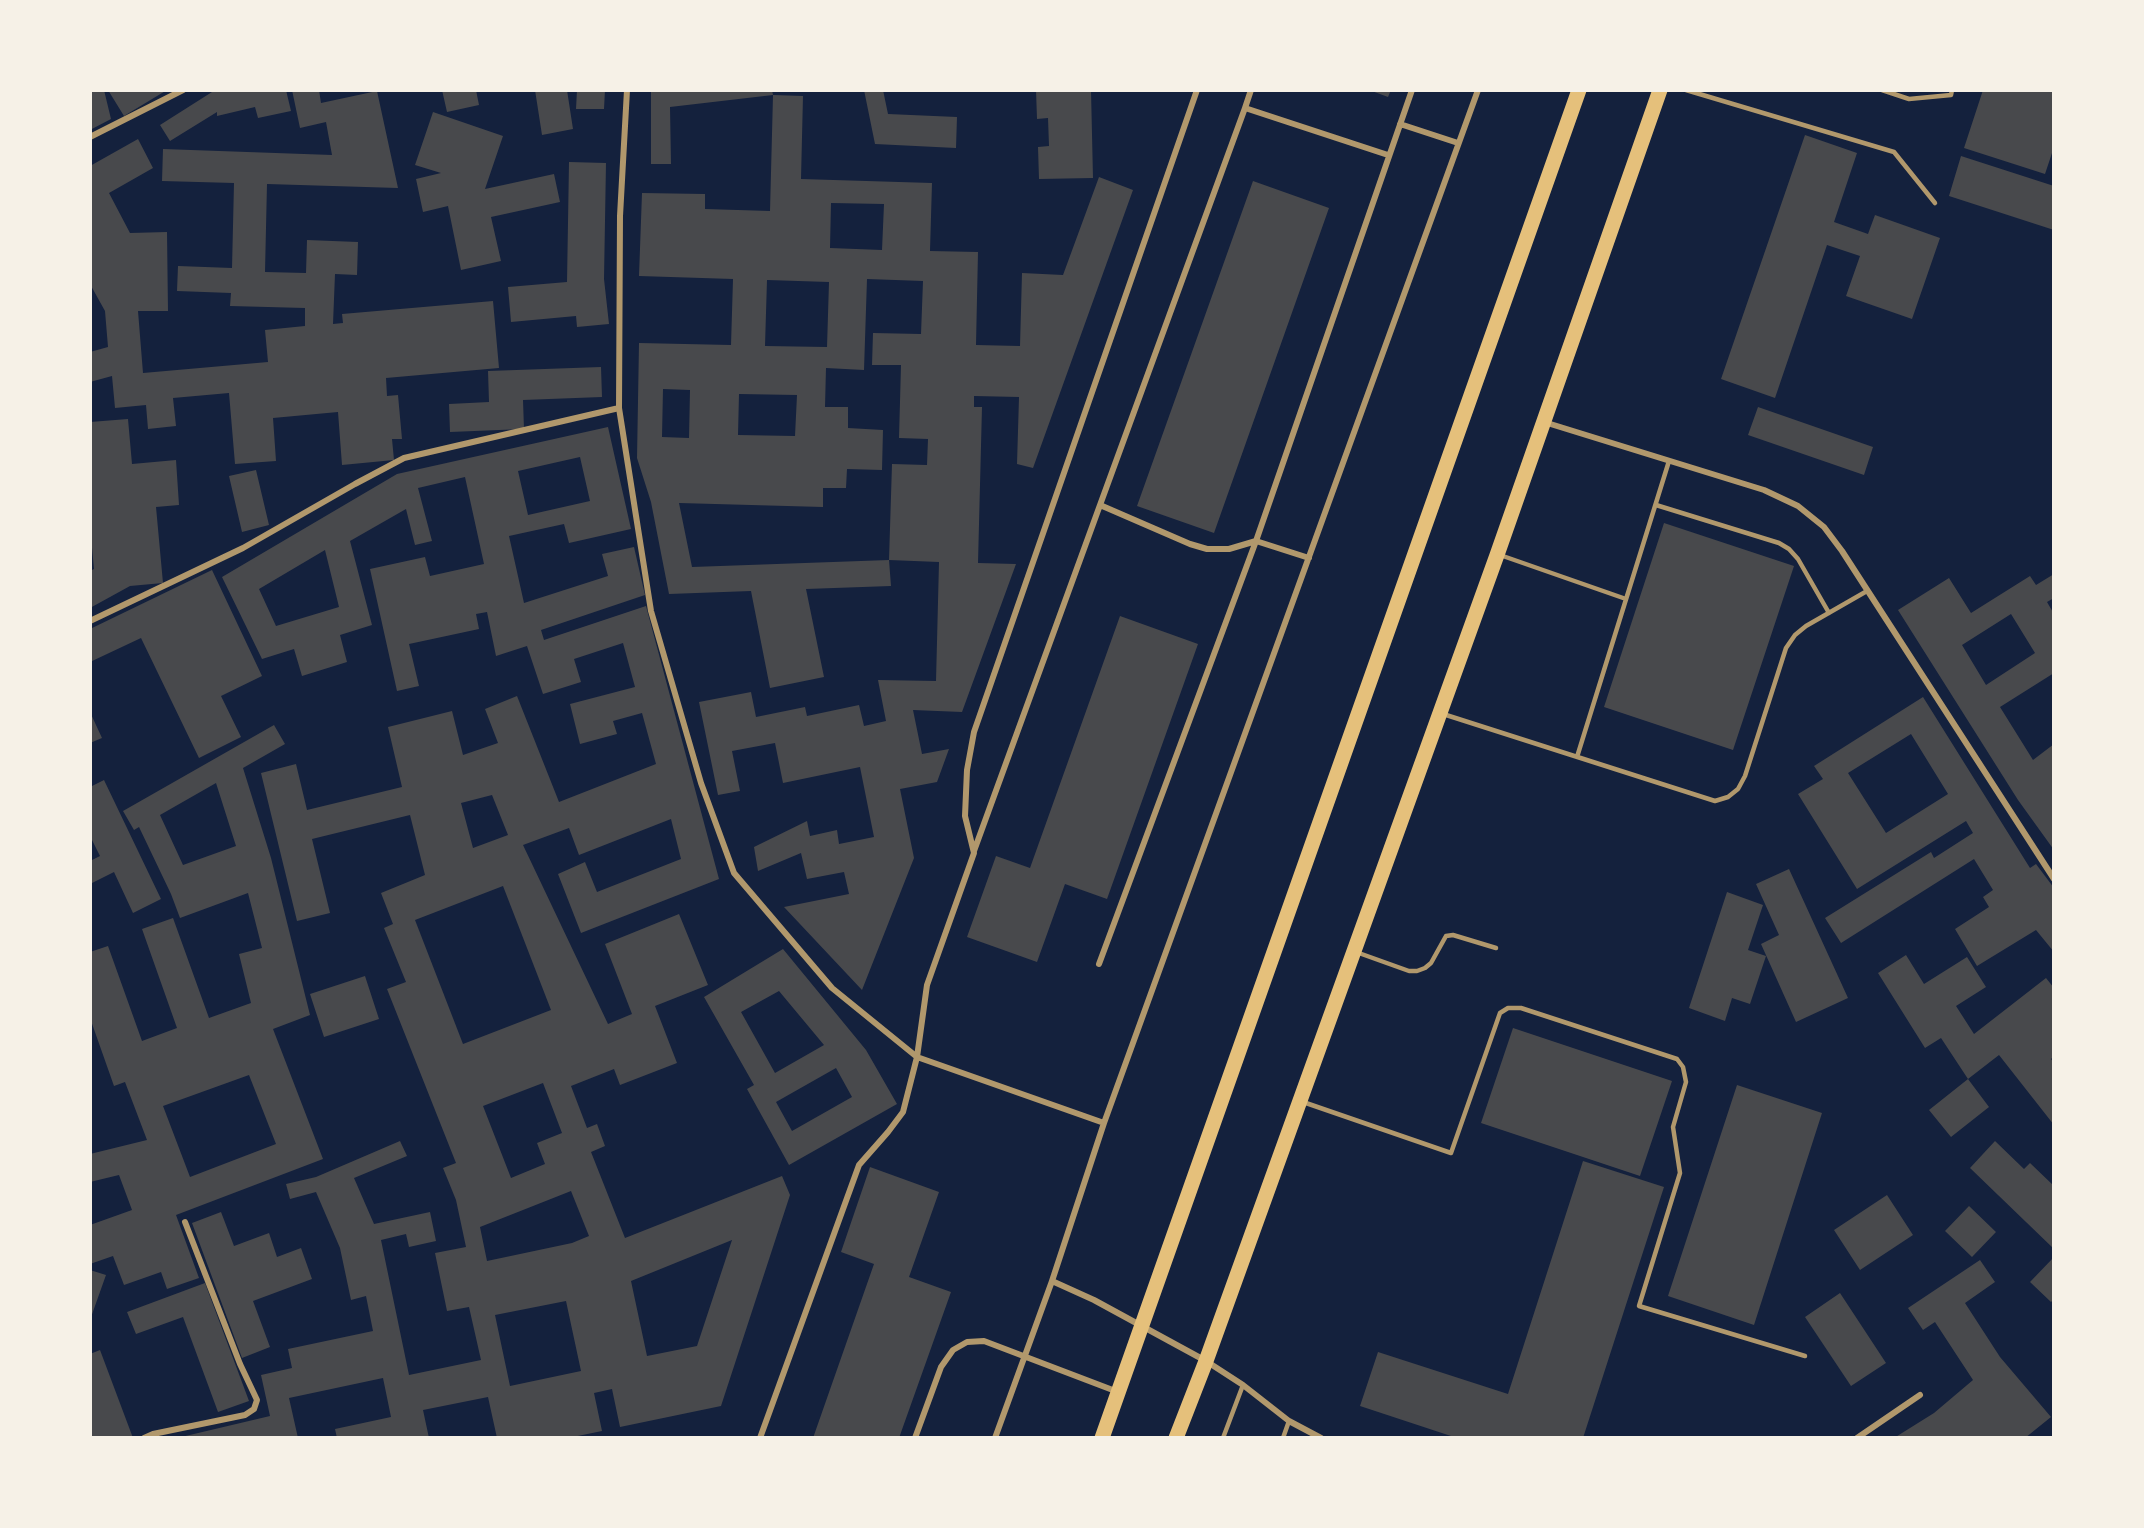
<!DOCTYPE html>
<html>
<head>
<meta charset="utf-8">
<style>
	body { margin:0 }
	#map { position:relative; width:2144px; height:1528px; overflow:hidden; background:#14213d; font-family:Karla,sans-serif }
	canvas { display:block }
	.frame { position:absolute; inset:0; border:92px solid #f6f1e7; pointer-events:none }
</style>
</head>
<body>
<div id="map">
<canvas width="2144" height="1528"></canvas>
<div class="frame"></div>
</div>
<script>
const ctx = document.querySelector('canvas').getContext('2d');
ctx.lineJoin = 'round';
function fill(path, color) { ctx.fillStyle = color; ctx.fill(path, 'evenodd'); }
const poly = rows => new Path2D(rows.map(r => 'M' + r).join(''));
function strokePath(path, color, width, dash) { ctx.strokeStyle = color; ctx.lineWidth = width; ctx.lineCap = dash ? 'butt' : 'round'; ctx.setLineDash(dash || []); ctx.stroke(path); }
fill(poly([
	[90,90,104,90,111,119,90,130],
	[108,90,167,90,124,116],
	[212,90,286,90,291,111,258,118,255,107,217,116,217,112,170,141,160,125,212,92],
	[292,90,319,90,321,103,377,91,398,188,267,184,265,272,306,273,307,240,358,242,357,275,335,274,333,324,343,323,342,314,493,301,499,368,386,378,387,396,398,395,402,439,392,439,394,460,342,465,338,412,273,418,276,461,235,464,229,393,173,398,176,426,148,429,146,405,115,408,112,376,90,382,90,352,108,347,105,311,90,284,90,166,138,139,153,168,109,193,130,233,167,232,168,311,138,311,143,373,268,362,265,330,305,326,305,308,230,306,231,293,177,291,178,266,232,268,234,183,162,181,163,149,332,155,326,122,300,128],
	[442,90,476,90,479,105,447,112],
	[535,90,567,90,573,129,542,135],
	[577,90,605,90,604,109,576,109],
	[651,90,772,90,773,95,670,107,671,164,651,164],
	[864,90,883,90,888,114,957,117,956,148,875,144],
	[1036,90,1091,90,1093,178,1039,179,1038,147,1049,146,1048,118,1037,119],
	[1369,90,1391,90,1388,97],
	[1983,90,2054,90,2054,147,2045,174,1964,148],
	[773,95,803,96,801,179,932,183,930,251,978,252,976,345,1020,346,1022,273,1063,275,1099,177,1133,190,1033,468,1017,464,1019,397,974,396,974,407,982,407,978,563,1016,564,962,712,913,710,922,754,949,749,937,782,900,789,914,858,862,990,784,907,849,894,844,872,807,879,801,853,758,871,754,847,807,821,810,836,837,830,839,844,874,837,860,767,783,783,775,743,732,751,740,791,718,795,699,702,751,692,756,717,805,707,807,716,859,705,864,726,886,721,878,680,936,681,939,562,889,560,892,464,927,465,928,439,899,438,901,365,872,365,873,333,921,334,923,281,867,279,864,370,826,368,825,407,848,407,848,428,883,430,882,470,847,469,846,488,823,488,823,507,679,503,692,567,889,560,891,586,806,589,824,677,770,688,751,591,669,594,651,502,637,458,639,343,731,345,733,279,639,276,642,193,705,194,705,209,770,211],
	[831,203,884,204,882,250,830,248],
	[767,280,829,282,827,347,765,346],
	[663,389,690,390,689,438,662,437],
	[739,394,797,395,795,436,738,435],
	[433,112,503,136,485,189,554,174,560,202,491,217,501,261,461,270,448,206,423,212,416,179,441,173,415,165],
	[1805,135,1857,153,1834,222,1868,234,1875,215,1940,238,1912,319,1846,296,1860,256,1827,245,1775,398,1721,379],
	[1961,156,2054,186,2054,230,1949,196],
	[569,162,606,163,604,279,609,324,577,327,576,316,511,322,508,287,567,282],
	[1253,181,1329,208,1214,533,1137,506],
	[601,367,602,397,523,400,524,429,450,432,449,404,489,402,488,371],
	[1758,407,1873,447,1864,475,1748,435],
	[128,419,132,464,176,460,179,505,156,507,163,583,130,586,90,608,90,571,94,569,90,527,90,422],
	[608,427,631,529,569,543,564,524,509,536,524,603,608,576,602,554,634,547,645,595,541,630,544,640,646,606,719,879,581,933,558,874,585,862,597,892,681,859,671,819,579,855,569,828,523,845,608,1024,632,1014,605,944,679,914,708,985,655,1006,677,1063,620,1085,614,1069,571,1086,587,1128,597,1124,605,1146,591,1152,625,1238,782,1176,790,1195,721,1406,620,1427,612,1389,594,1393,602,1431,568,1438,497,1438,488,1397,423,1410,429,1438,337,1438,335,1429,391,1417,383,1378,289,1398,298,1438,177,1438,270,1416,261,1375,292,1368,288,1349,373,1331,366,1296,351,1300,340,1248,316,1192,290,1199,286,1184,316,1177,400,1141,407,1156,354,1178,374,1224,430,1212,436,1241,409,1247,406,1234,381,1240,409,1375,481,1360,469,1307,447,1311,435,1253,466,1247,456,1200,443,1168,456,1163,387,989,406,982,384,928,393,924,381,893,425,875,410,815,312,839,330,913,297,921,261,773,296,764,307,810,402,787,388,727,452,711,463,755,498,743,485,709,517,696,559,802,656,764,642,713,613,721,617,734,580,744,570,704,635,687,623,643,574,659,581,682,543,694,527,646,496,656,487,612,476,614,479,629,409,644,419,686,397,691,370,569,425,557,430,576,484,564,465,477,418,488,432,541,415,545,406,509,350,541,372,625,340,635,347,662,302,676,294,649,262,659,222,577,397,474],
	[580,457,590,501,528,515,518,471],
	[325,550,339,607,276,626,259,589],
	[492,795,508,835,473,848,461,803],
	[503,886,551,1010,463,1044,415,920],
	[543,1083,562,1133,537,1143,545,1164,511,1178,483,1106],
	[571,1191,589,1236,572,1243,487,1261,480,1227],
	[732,1240,697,1346,647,1356,631,1281],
	[566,1301,581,1371,510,1386,495,1315],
	[256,470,269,525,242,532,229,476],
	[1664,523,1794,566,1733,750,1604,707],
	[212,570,262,676,221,696,241,737,199,758,141,638,90,662,90,629],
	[2054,574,2054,598,2047,602,2054,614,2054,673,2000,707,2033,760,2054,744,2054,850,2018,800,1898,610,1949,578,1971,613,2030,576,2036,585],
	[2011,614,2035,653,1986,685,1962,645],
	[1120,616,1198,644,1107,899,1065,884,1037,962,967,937,996,856,1030,868],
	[1923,697,2030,868,2036,864,2054,888,2054,952,2036,930,1977,966,1955,929,1989,907,1983,897,1993,890,1974,859,1841,943,1825,918,1931,852,1934,858,1973,833,1966,821,1857,889,1798,794,1823,779,1814,766],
	[1911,734,1948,794,1886,833,1848,773],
	[90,712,102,738,90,743],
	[274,725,285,744,243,768,271,858,310,1015,273,1029,323,1159,176,1215,199,1278,167,1289,161,1272,124,1285,113,1256,90,1264,90,1225,132,1210,119,1175,90,1182,90,1154,147,1140,125,1082,114,1086,90,1018,90,952,108,946,142,1041,177,1028,142,929,173,918,209,1018,251,1003,239,954,262,948,248,893,180,918,171,894,139,827,134,830,123,811],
	[216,783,236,846,183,865,160,815],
	[249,1075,276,1144,190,1177,163,1106],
	[104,780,161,899,133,913,114,872,90,884,90,861,100,856,90,836,90,787],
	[1789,869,1848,998,1796,1022,1761,944,1779,935,1756,884],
	[1727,892,1763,905,1748,950,1766,956,1750,1004,1732,998,1725,1021,1689,1008],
	[783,949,866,1050,897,1104,789,1165,747,1089,754,1085,704,997],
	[779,991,824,1045,775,1073,741,1012],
	[836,1068,852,1097,792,1131,776,1102],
	[1906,955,1924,984,1967,957,1986,987,1956,1006,1974,1034,2046,978,2054,988,2054,1056,2051,1059,2054,1063,2054,1125,1999,1055,1968,1079,1989,1107,1951,1137,1929,1110,1968,1079,1941,1038,1925,1048,1878,973],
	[365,976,379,1019,324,1037,310,994],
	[1513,1028,1672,1081,1640,1176,1481,1123],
	[1737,1085,1822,1113,1754,1325,1668,1296],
	[1995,1141,2024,1169,2030,1163,2054,1186,2054,1249,1970,1168],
	[1583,1161,1664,1187,1583,1438,1457,1438,1360,1406,1378,1352,1508,1394],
	[870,1167,939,1192,909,1277,951,1292,899,1438,813,1438,874,1264,841,1252],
	[1887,1195,1913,1235,1860,1270,1834,1230],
	[1969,1206,1996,1232,1972,1257,1945,1231],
	[221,1212,234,1246,269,1233,277,1257,301,1248,312,1279,253,1301,270,1347,242,1358,192,1223],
	[2054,1257,2054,1299,2051,1302,2030,1282],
	[1980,1260,1995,1282,1965,1303,2000,1357,2051,1417,2025,1438,1894,1438,1934,1413,1973,1380,1935,1322,1923,1330,1908,1308],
	[90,1270,106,1275,90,1320],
	[205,1283,249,1401,218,1412,183,1317,136,1334,127,1312],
	[1840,1293,1886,1363,1851,1386,1805,1317],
	[100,1350,133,1438,90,1438,90,1354]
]), '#48494c');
strokePath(poly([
	[1686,90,1894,152,1935,203],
	[1882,90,1909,99,1951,95,1952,90],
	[1656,505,1779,543,1789,549,1798,559,1829,613],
	[1500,555,1626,599],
	[1443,714,1715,801,1728,797,1738,789,1745,776,1786,648,1795,635,1806,626,1867,591],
	[1577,757,1669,461],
	[1356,952,1409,971,1417,971,1425,968,1431,963,1446,936,1453,935,1496,948],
	[1303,1102,1451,1153,1500,1013,1508,1008,1521,1008,1677,1059,1683,1067,1686,1082,1673,1127,1680,1173,1639,1306,1805,1356],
	[1223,1438,1243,1385],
	[1283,1438,1289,1421]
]), '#b1986c', 4.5);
strokePath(poly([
	[627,90,620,216,619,408,651,611,701,783,734,873,832,988,917,1057,1104,1123,1052,1281,1094,1300,1206,1361,1243,1385,1289,1421,1321,1438],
	[1245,108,1251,90],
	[1400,124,1458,143],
	[90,137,183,90],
	[1544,422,1764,490,1798,506,1824,527,1842,551,2054,879],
	[1309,558,1256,541,1229,549,1207,549,1190,544,1100,505,1245,108,1388,155],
	[90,621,243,548,355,484,404,458,619,408],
	[974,851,1100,505],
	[1099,964,1256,541,1412,90],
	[1104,1123,1478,90],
	[144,1438,153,1434,245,1415,254,1409,257,1400,240,1364,185,1222],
	[760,1438,859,1165,888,1132,903,1112,917,1057,927,985,974,853,965,816,967,770,974,732,1197,90],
	[915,1438,941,1367,953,1350,967,1342,984,1341,1118,1392],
	[995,1438,1052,1281],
	[1857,1438,1920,1395]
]), '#b1986c', 6);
strokePath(poly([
	[1102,1438,1579,90],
	[1176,1438,1206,1361,1497,555,1660,90]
]), '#e5c07b', 15);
</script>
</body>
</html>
